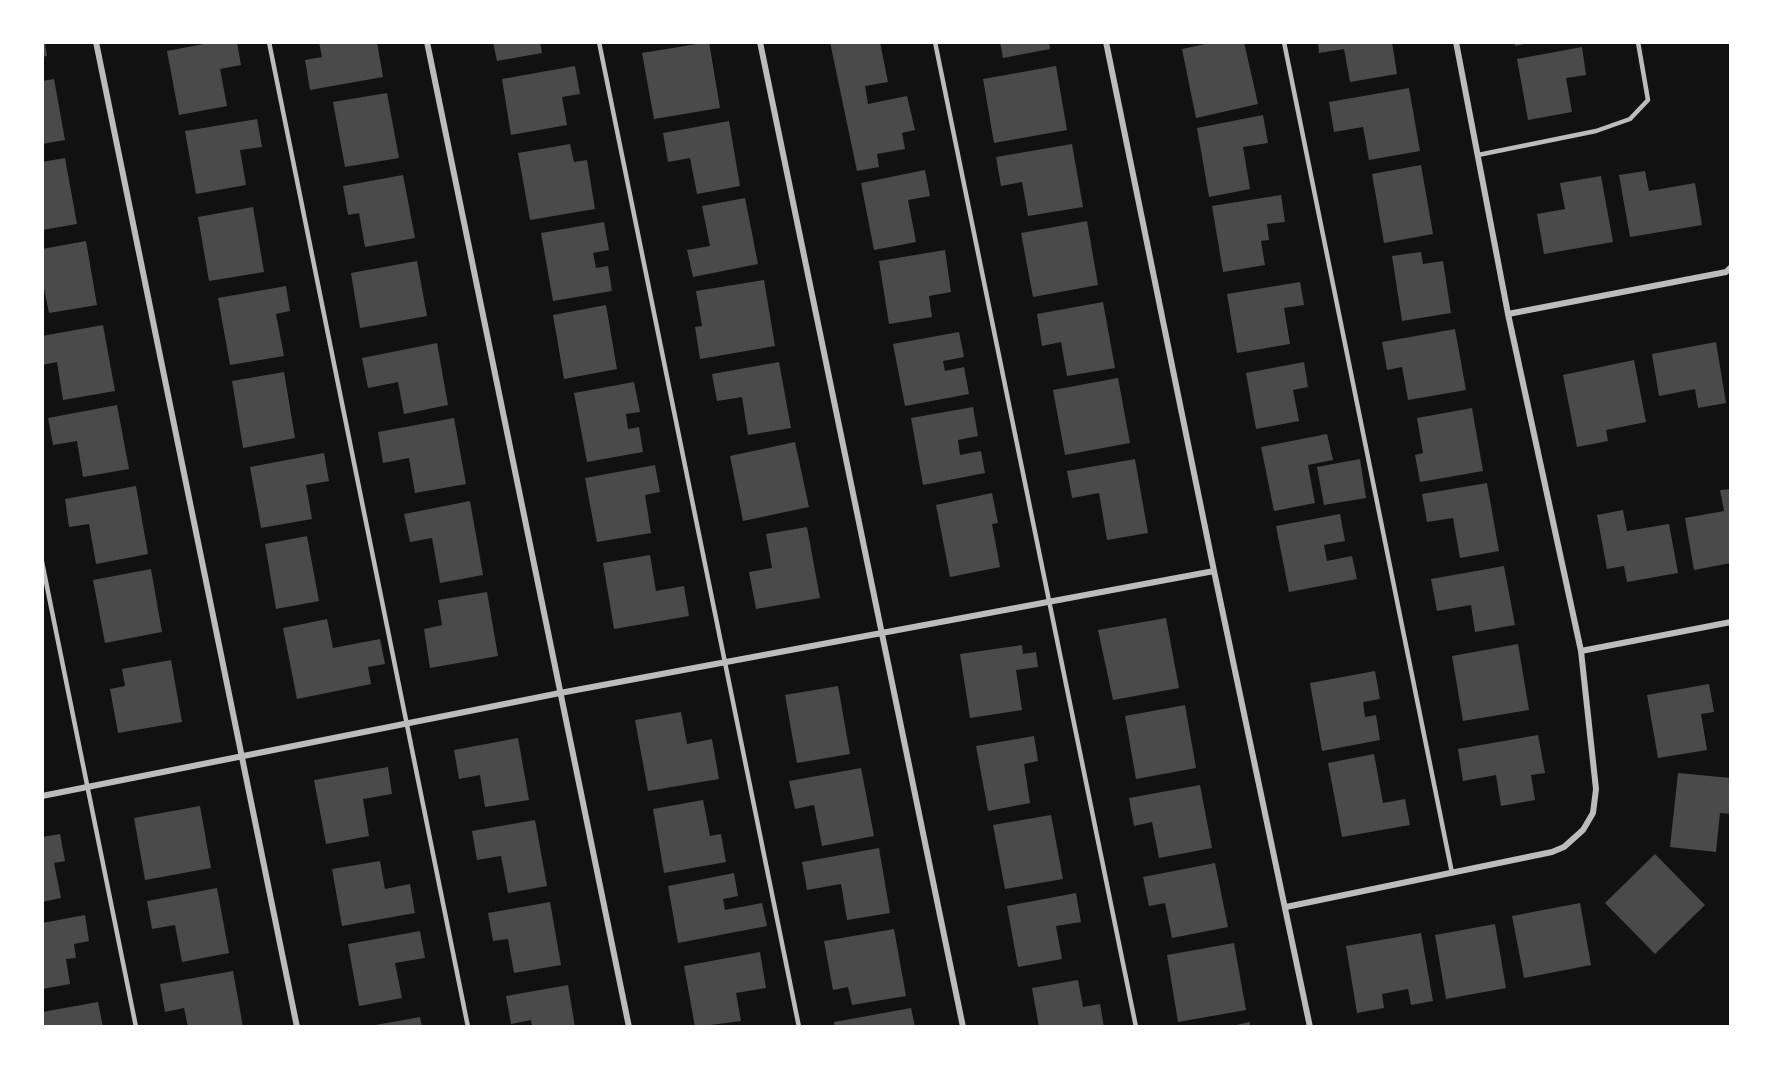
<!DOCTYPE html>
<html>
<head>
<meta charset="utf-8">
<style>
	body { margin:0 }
	#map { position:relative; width:1773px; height:1069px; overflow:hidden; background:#111; font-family:Georgia,serif }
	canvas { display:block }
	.frame { position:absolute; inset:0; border:44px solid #fff; pointer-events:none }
</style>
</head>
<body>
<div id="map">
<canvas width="1773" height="1069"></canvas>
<div class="frame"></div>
</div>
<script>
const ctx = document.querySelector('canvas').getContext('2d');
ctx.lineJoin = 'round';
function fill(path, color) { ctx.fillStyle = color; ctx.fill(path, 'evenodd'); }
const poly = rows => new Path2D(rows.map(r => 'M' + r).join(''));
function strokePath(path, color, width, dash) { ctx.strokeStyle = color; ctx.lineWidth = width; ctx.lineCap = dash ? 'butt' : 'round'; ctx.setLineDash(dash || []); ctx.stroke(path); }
fill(poly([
	[42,42,45,42,47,56,42,57],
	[214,42,237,42,241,65,220,69,227,106,179,115,167,51],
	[319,42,377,42,383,77,310,90,305,60,322,57],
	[493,42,540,42,542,53,497,61],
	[709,42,720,108,654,119,642,53],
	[830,42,880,42,888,82,865,86,868,104,907,96,915,130,902,133,905,149,877,154,879,167,857,171],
	[1000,42,1049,42,1050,49,1003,58],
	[1214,42,1244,42,1258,104,1196,118,1182,49],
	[1318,42,1392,42,1397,74,1350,82,1344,49,1319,53],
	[1515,42,1529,42,1529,43,1515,46],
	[1582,47,1586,75,1566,78,1572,112,1528,120,1517,59],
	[575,66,580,94,562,97,567,125,511,135,502,79],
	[1056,66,1067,130,994,143,983,79],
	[54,79,65,140,42,144,42,81],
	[1409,88,1420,151,1369,160,1363,127,1334,132,1329,102],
	[387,93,399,158,345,167,333,102],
	[1263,115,1268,143,1243,147,1250,189,1209,197,1197,128],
	[257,119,262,147,240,150,246,185,196,194,185,131],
	[729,121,740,186,697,194,690,158,668,162,663,133],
	[570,144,574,162,587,160,595,209,530,220,518,153],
	[1072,144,1083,207,1028,216,1022,182,1001,186,996,157],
	[65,158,77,224,42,230,42,162],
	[1421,165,1433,234,1384,243,1372,174],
	[925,170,930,196,908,200,916,242,874,250,861,183],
	[1645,171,1649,191,1695,183,1702,225,1630,237,1619,175],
	[403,175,415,238,365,247,359,213,348,215,343,186],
	[1601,176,1613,242,1544,254,1537,214,1565,209,1560,183],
	[1281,195,1285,222,1267,224,1269,240,1261,241,1265,265,1223,272,1212,206],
	[745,198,758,264,693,277,687,250,710,246,702,206],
	[253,207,264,272,209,281,198,217],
	[1087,221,1098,285,1033,297,1021,233],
	[604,222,609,250,593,253,596,268,608,266,612,291,553,301,541,233],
	[86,241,97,305,49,313,42,278,42,249],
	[945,250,951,292,929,296,932,317,889,324,879,261],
	[1421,252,1423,264,1443,261,1451,313,1402,321,1392,256],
	[417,261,427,316,360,328,351,273],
	[764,280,775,346,700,359,695,327,702,326,696,291],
	[1300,282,1304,305,1284,308,1290,344,1237,353,1227,294],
	[286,286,290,311,276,314,284,356,230,365,218,298],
	[1103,302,1115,368,1067,376,1061,342,1042,346,1037,314],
	[606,305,617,369,564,379,553,315],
	[103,325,115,391,63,400,57,362,42,365,42,336],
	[1455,329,1466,390,1408,400,1402,367,1387,370,1382,342],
	[959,332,964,357,943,361,945,371,964,367,969,394,905,406,893,344],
	[1716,342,1726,403,1698,408,1695,389,1659,396,1652,354],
	[437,343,448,405,404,414,398,382,368,388,362,358],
	[1634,360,1646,422,1606,430,1608,441,1577,447,1563,375],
	[779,362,791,428,748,435,742,397,717,401,712,374],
	[1304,362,1308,387,1293,390,1299,421,1256,429,1246,373],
	[284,372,295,438,243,448,232,381],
	[1118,378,1130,443,1065,455,1053,390],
	[634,382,640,412,626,414,628,429,639,427,643,452,587,462,574,393],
	[117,405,129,469,83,477,77,441,53,445,48,418],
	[973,407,978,436,958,440,960,455,981,451,985,473,923,485,911,418],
	[1472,408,1483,471,1420,482,1415,455,1423,453,1417,418],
	[454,418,466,484,415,493,409,458,383,463,378,432],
	[1327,434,1333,460,1308,465,1315,503,1274,511,1261,447],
	[795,442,809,507,743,521,730,456],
	[324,453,329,481,306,485,312,519,261,528,250,467],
	[1135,459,1148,533,1107,540,1099,493,1072,498,1067,471],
	[1360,459,1366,498,1324,505,1317,467],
	[655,465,660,492,645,495,651,533,597,542,585,478],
	[1487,483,1499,551,1460,558,1453,518,1427,522,1422,494],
	[136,486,148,554,96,564,89,524,69,527,65,499],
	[1731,489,1731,563,1694,570,1685,518,1724,511,1720,490],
	[992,493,998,523,992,524,1000,567,950,577,936,505],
	[470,501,483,575,440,583,432,538,410,542,404,514],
	[1623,510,1627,531,1669,524,1678,573,1627,582,1624,566,1607,569,1597,515],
	[1340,514,1345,541,1324,545,1327,561,1352,556,1357,579,1289,592,1276,526],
	[807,527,820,598,756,609,749,572,772,568,766,534],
	[307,536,319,601,276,609,265,544],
	[650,555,656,591,684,586,689,616,614,629,603,563],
	[1504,566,1515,625,1475,632,1471,605,1437,611,1431,579],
	[151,569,162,632,105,643,93,580],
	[487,592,498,656,430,668,424,629,442,625,438,600],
	[1166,618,1179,688,1113,700,1098,630],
	[327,619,333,648,380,639,385,664,368,667,371,684,297,699,283,628],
	[1518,644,1529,710,1463,721,1452,656],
	[1022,645,1023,654,1036,652,1038,667,1016,670,1022,710,970,718,960,654],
	[171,660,182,722,118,733,110,689,125,686,122,669],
	[1375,671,1380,699,1363,702,1365,717,1376,715,1380,740,1322,751,1310,683],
	[1709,684,1714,712,1701,714,1707,750,1658,758,1647,695],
	[838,686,850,754,797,763,785,695],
	[1185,705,1196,768,1136,779,1125,716],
	[681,712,687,744,712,739,719,779,648,791,635,720],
	[1538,735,1545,773,1531,775,1535,800,1501,806,1496,775,1463,781,1458,749],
	[1034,736,1038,761,1024,764,1030,803,988,811,976,746],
	[518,738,529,800,485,807,480,775,459,779,454,750],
	[1374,754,1383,803,1405,799,1410,825,1342,837,1328,763],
	[388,767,392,794,363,799,369,836,326,844,314,780],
	[861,768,874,836,822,846,814,805,795,809,789,781],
	[1678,773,1731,778,1731,814,1720,813,1716,852,1670,847],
	[1200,785,1212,848,1159,858,1152,822,1134,826,1129,798],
	[703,800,710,836,721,834,726,862,664,873,653,809],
	[200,806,211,868,145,880,134,818],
	[1051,815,1063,879,1005,889,993,825],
	[535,820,547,886,508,893,501,856,477,860,472,831],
	[60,834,65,861,54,863,61,898,42,902,42,837],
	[879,848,890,913,847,920,841,884,807,890,802,862],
	[1655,854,1705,905,1655,954,1605,903],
	[380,861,385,889,410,884,415,913,342,926,332,869],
	[1215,863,1228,927,1172,938,1165,903,1149,906,1143,877],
	[734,873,738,896,723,899,725,910,762,903,767,926,678,943,668,886],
	[217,888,229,953,182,962,175,925,152,929,147,901],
	[1076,893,1081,922,1056,926,1062,959,1018,967,1007,906],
	[550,902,561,965,514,973,508,939,493,941,488,913],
	[1580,903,1591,965,1524,978,1512,916],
	[85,915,89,941,74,944,76,958,66,959,70,984,42,989,42,923],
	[1495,924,1506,988,1446,999,1435,935],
	[894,929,906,996,852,1005,848,987,833,990,824,941],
	[420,931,425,958,395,963,402,998,359,1006,348,944],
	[1421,933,1433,1001,1411,1005,1408,989,1382,994,1384,1008,1357,1013,1346,946],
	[1234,943,1246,1010,1178,1022,1167,955],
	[760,952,766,988,736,993,741,1021,695,1027,684,966],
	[233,971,243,1027,188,1027,184,1008,165,1012,160,984],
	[1078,980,1083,1007,1100,1004,1104,1027,1039,1027,1032,988],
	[568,985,575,1027,532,1027,531,1020,511,1024,506,996],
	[98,1002,103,1027,42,1027,42,1012],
	[911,1008,915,1027,835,1027,834,1022],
	[420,1017,422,1027,370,1027,370,1026],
	[1250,1022,1250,1027,1231,1027,1231,1026]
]), '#4a4a4a');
strokePath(poly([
	[269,42,468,1027],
	[599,42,799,1027],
	[935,42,1136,1027],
	[1284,42,1452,873],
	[1478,155,1596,131,1630,119,1648,100,1638,42],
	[42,562,136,1027]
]), '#bcbcbc', 4.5);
strokePath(poly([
	[96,42,297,1027],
	[427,42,629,1027],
	[760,42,963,1027],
	[1106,42,1214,571,1310,1027],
	[1508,314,1726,272,1731,267],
	[1581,651,1731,622],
	[42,796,560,693,1214,571],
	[1286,907,1552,852,1564,847,1583,830,1593,813,1596,789,1581,651,1508,314,1456,42]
]), '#bcbcbc', 6);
</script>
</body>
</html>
